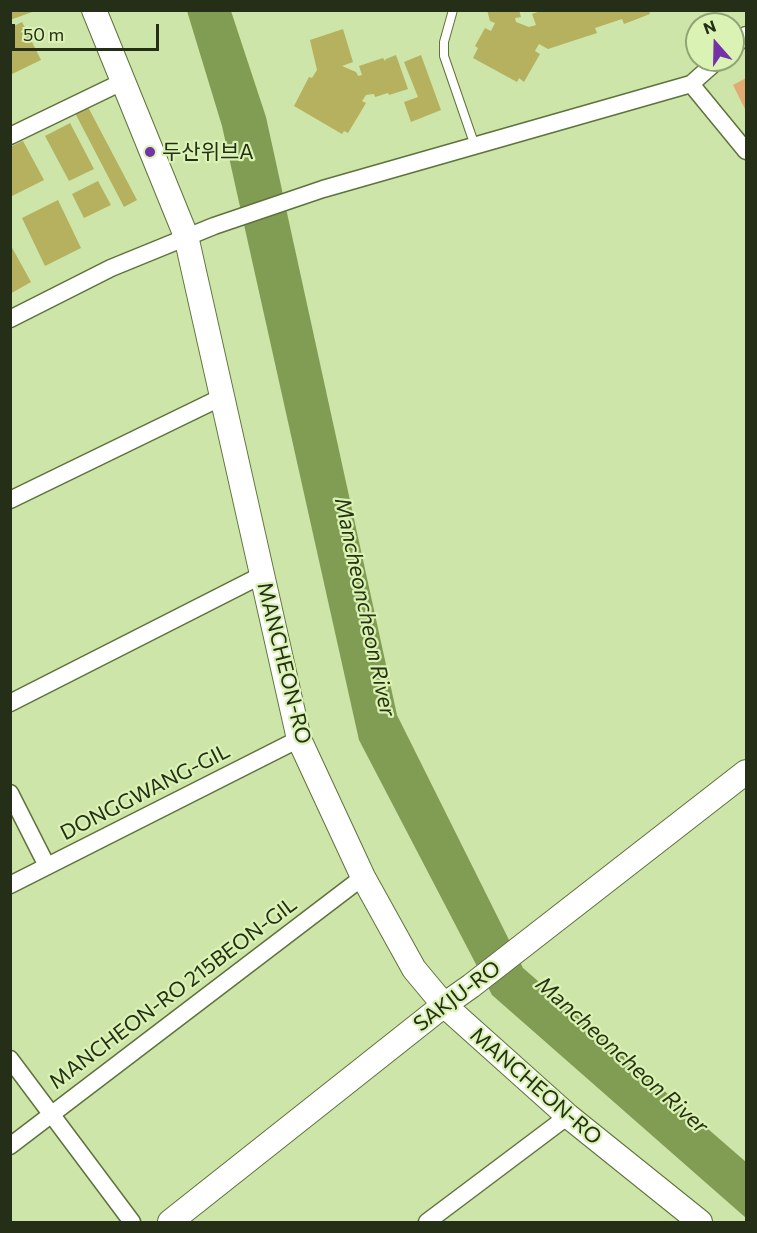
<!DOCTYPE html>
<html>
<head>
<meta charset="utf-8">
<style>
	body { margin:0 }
	#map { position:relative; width:757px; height:1233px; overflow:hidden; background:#cde5a8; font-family:Commissioner,sans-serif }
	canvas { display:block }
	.frame { position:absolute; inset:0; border:12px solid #252e16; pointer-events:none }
	.north { position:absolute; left:685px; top:12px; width:60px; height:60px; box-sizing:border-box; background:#daf3b5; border:2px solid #92a475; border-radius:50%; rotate:340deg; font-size:16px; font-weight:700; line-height:24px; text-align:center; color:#252e16 }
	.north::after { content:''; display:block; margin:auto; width:21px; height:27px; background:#7332a7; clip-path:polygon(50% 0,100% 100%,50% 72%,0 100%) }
	.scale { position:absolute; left:12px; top:24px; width:147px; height:27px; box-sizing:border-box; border:3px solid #252e16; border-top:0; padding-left:8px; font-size:18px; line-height:21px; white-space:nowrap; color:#252e16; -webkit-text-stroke:4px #daf3b5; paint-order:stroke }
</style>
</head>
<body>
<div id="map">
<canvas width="757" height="1233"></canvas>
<div class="frame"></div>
<div class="north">N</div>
<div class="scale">50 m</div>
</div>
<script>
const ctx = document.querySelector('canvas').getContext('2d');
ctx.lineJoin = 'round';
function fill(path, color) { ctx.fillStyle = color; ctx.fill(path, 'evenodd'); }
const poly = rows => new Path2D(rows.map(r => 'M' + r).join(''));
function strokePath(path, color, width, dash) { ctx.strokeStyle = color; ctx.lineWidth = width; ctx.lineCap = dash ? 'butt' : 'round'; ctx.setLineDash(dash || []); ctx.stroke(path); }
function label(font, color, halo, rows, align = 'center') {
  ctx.font = font + ' Commissioner,"Noto Sans KR",sans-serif'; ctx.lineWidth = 4.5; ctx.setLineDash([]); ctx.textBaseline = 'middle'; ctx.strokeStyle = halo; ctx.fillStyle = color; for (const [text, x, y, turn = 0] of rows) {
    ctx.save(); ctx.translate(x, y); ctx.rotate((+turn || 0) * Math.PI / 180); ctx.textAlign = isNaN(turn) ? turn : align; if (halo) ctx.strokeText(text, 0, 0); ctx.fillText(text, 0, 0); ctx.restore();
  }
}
fill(poly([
	[746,78,746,111,733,85]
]), '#e1aa72');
fill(poly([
	[187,11,231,11,266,117,397,715,523,968,746,1162,746,1218,492,995,359,740,222,126]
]), '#819d53');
fill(poly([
	[10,10,35,10,35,11,10,20],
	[487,10,519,10,521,17,515,18,516,22,529,27,536,25,532,14,543,10,649,10,650,14,624,24,622,19,595,28,597,33,548,49,539,44,535,51,540,54,524,82,519,78,517,82,473,58,478,48,475,46,485,28,491,31,495,23,490,21],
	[22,22,41,60,10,75,10,28],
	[343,29,353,62,342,66,356,72,358,76,362,75,359,66,383,58,385,61,386,59,396,55,408,89,389,95,388,93,375,97,374,94,366,95,362,101,366,103,348,133,344,131,342,134,294,106,309,77,312,78,317,70,310,40],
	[421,55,441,110,411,122,404,102,418,97,404,62],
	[88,107,137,200,124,207,75,113],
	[70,123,94,169,69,181,45,136],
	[23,141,44,180,10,197,10,147],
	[98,181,111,205,84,218,72,194],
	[58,200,81,248,45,266,22,218],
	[10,244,31,282,10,294]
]), '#b5b15e');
const lane = poly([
	[453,10,444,42,444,56,475,146]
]);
const street = poly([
	[733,47,746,35],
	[691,84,746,151],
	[10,136,124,81],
	[10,319,111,268,214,226,323,189,691,84,718,60],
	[10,500,222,397],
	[10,703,262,575],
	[10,793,47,866],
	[10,885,299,739],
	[10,1059,132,1222],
	[10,1146,363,877],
	[427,1222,568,1116]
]);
const secondary = poly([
	[94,10,186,236,299,739,363,877,414,969,444,1005,568,1116,700,1222],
	[170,1222,444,1005,471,986,746,772]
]);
strokePath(lane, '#5e733b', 10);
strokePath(street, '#5e733b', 19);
strokePath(secondary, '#5e733b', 26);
strokePath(lane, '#fff', 8);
strokePath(street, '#fff', 16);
strokePath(secondary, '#fff', 24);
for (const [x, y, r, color] of [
	[150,152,6,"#7332a7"]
]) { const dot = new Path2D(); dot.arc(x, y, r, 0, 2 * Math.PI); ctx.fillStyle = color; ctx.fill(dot); strokePath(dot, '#daf3b5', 2); }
label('21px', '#252e16', '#daf3b5', [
	["두산위브A",162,152]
], 'left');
label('21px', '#252e16', '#daf3b5', [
	["MANCHEON-RO",284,663,76],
	["DONGGWANG-GIL",145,792,-27],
	["MANCHEON-RO 215BEON-GIL",173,993,-37],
	["SAKJU-RO",457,996,-37],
	["MANCHEON-RO",536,1086,41]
]);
label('italic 22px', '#273212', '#daf3b5', [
	["Mancheoncheon River",365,607,78],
	["Mancheoncheon River",622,1055,42]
]);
</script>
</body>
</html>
